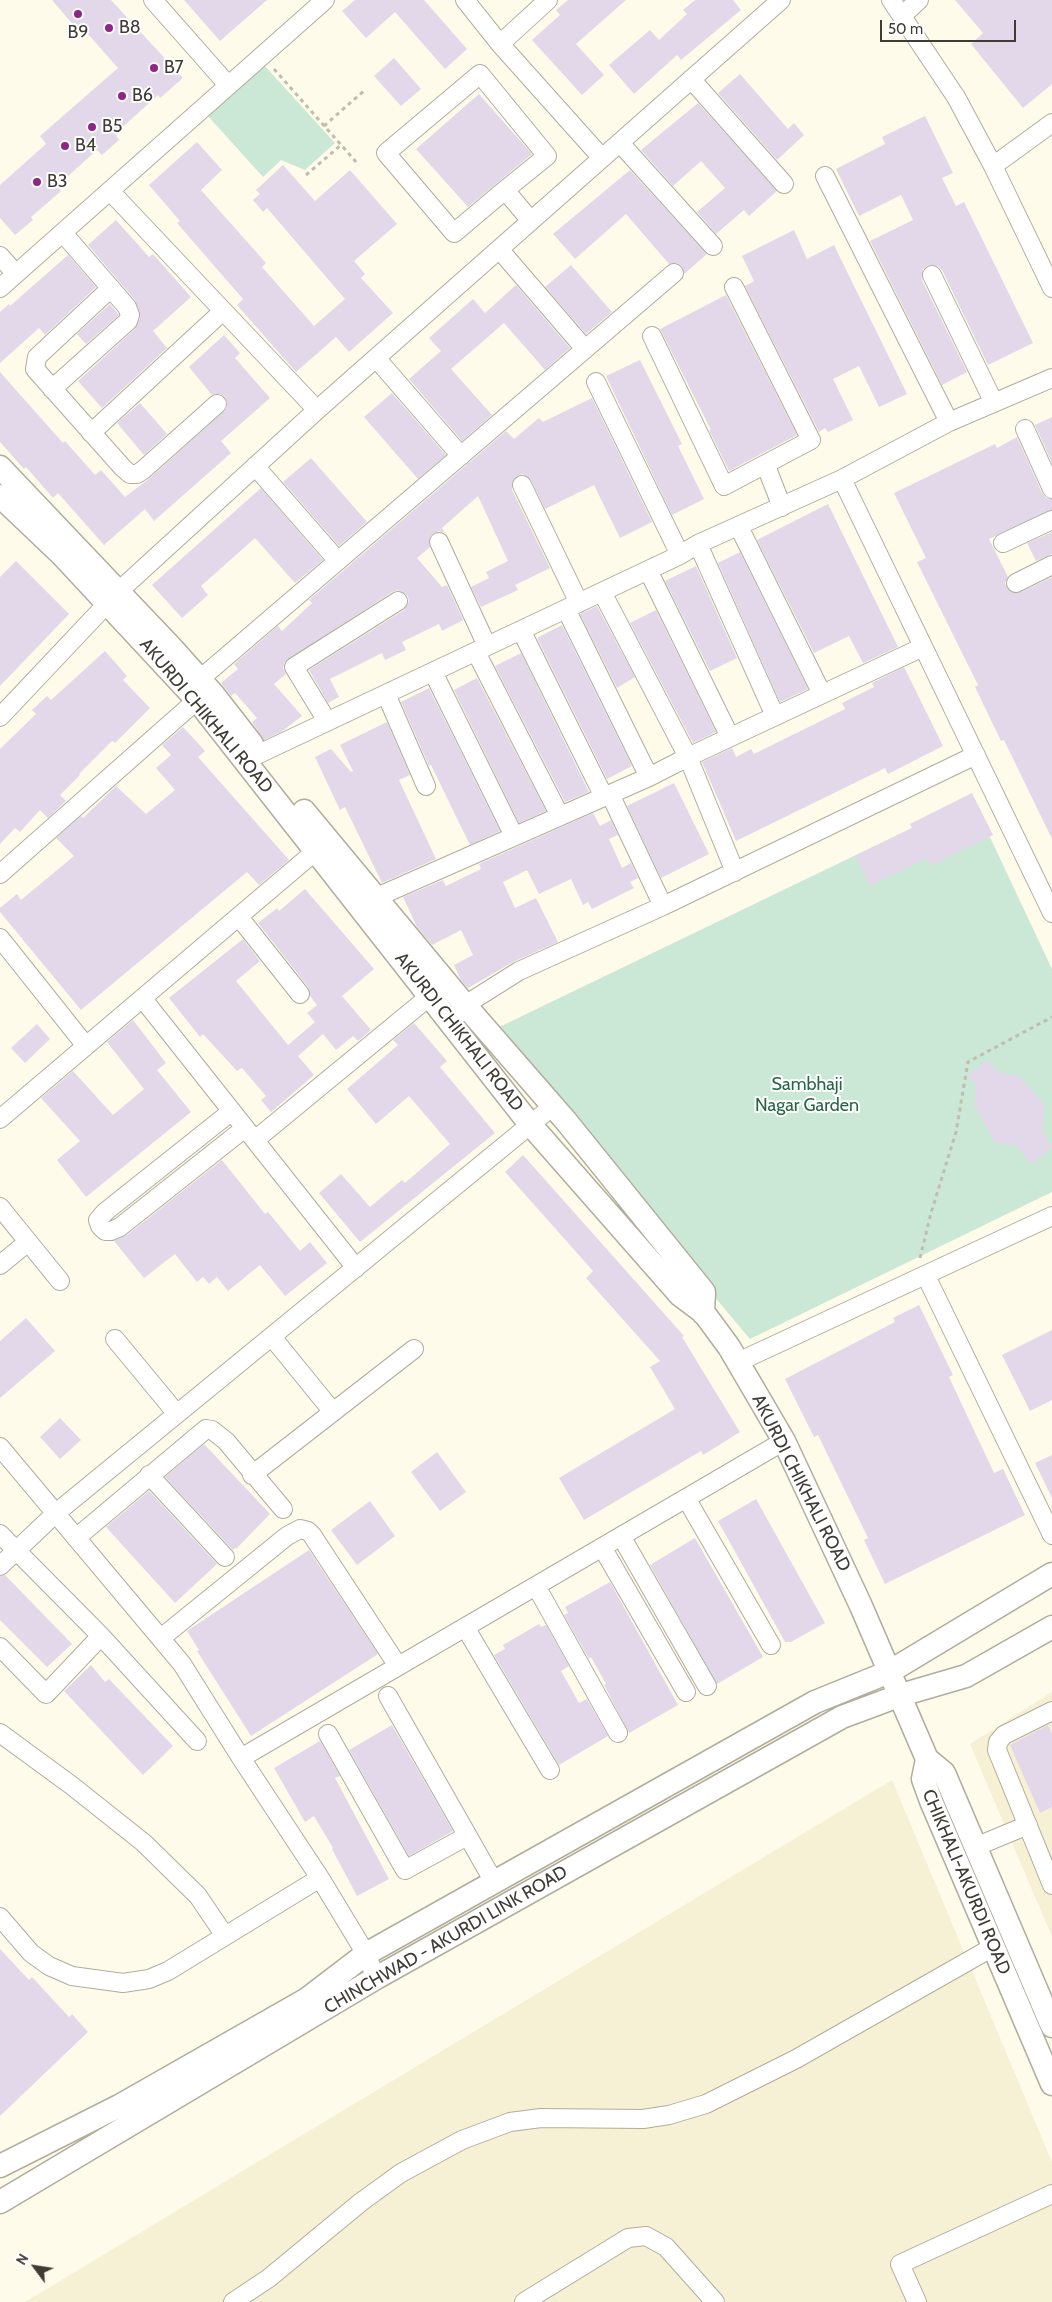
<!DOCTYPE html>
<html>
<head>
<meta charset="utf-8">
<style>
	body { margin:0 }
	#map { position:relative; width:1052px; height:2302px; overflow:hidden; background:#fefbeb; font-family:Cabin,sans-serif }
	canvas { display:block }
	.north { position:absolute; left:10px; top:2242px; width:50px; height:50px; -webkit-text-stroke:4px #fff; paint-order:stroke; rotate:301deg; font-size:14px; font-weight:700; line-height:20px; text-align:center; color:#3e3c35 }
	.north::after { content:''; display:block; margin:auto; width:18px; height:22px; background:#3e3c35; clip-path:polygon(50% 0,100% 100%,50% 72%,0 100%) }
	.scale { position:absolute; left:880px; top:20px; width:136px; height:22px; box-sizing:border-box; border:2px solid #3e3c35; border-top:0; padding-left:6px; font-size:15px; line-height:18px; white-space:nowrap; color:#3e3c35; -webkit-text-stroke:4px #fff; paint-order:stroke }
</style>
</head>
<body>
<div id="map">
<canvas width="1052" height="2302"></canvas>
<div class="north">N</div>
<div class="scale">50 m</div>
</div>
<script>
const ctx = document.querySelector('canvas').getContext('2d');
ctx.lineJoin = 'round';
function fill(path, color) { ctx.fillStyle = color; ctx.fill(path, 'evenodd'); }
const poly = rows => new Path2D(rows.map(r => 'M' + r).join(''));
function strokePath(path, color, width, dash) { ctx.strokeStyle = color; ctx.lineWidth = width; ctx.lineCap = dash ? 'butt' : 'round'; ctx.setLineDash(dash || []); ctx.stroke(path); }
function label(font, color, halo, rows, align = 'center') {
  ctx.font = font + ' Cabin,sans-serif'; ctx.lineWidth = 4; ctx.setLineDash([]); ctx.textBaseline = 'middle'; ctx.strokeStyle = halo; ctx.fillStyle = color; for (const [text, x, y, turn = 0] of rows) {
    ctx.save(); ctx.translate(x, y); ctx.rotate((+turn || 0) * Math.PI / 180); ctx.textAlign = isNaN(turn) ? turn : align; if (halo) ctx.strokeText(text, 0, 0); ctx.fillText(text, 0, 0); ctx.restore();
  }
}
fill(poly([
	[1052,1692,1052,1937,970,1744],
	[892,1780,1052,2162,1052,2302,25,2302]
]), '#f6f0d5');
fill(poly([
	[263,64,335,143,305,170,281,160,263,177,208,116],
	[972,799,1052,969,1052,1192,750,1339,491,1031]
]), '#cae8d5');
fill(poly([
	[52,0,111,0,183,78,160,98,158,95,115,134,119,140,102,155,97,150,57,186,61,191,31,217,33,220,15,235,0,218,0,185,46,144,40,136,118,68,80,25,76,28],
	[184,0,267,0,220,41],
	[355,0,424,0,467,49,445,69,395,12,366,38,342,11],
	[568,0,626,0,576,44,604,75,582,95,532,40,560,15,556,10],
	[695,0,733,0,741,10,681,60,677,55,634,94,609,65,650,30,659,40,687,14,683,10],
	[955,0,1052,0,1052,84,1023,108,971,44,983,33],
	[394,58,421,89,401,106,374,76],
	[740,74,788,129,794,123,804,135,777,160,718,93],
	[479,94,532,154,468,207,416,149],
	[698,103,777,191,749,216,744,210,716,234,697,212,725,188,701,161,673,186,641,150],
	[925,116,953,173,942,178,956,206,964,202,1033,343,988,365,942,270,938,266,928,265,923,269,922,280,967,372,942,385,870,241,913,220,901,195,859,216,836,169,885,144,882,137],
	[197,142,222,170,201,190,266,263,262,267,314,326,345,299,267,208,263,212,253,200,260,194,256,190,283,165,315,201,350,170,397,224,354,261,365,274,361,278,393,313,349,352,336,337,296,372,237,305,243,299,177,223,180,221,149,185],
	[630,170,707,254,684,274,682,266,677,263,669,264,626,214,575,259,553,234],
	[116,220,149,257,153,254,191,297,153,331,167,348,102,408,78,381,135,329,140,318,135,300,88,245],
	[794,230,807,259,834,245,907,394,879,407,859,366,833,379,853,420,828,432,825,428,819,432,745,286,754,281,742,256],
	[68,255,96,287,45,335,39,328,0,363,0,312,9,304,10,306],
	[571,265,612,312,586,334,545,287],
	[516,285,570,348,545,370,504,323,451,369,492,415,462,441,409,379,441,351,429,338,473,299,485,313],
	[726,295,797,435,729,471,709,430,711,430,660,329],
	[110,304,119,315,86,344,77,334],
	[224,335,240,353,235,358,270,398,221,441,231,453,154,521,145,509,104,545,58,493,53,498,26,467,24,469,0,442,0,372,63,443,65,441,95,475,101,470,125,497,150,478,227,408,227,402,225,397,220,394,212,395,189,367],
	[640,360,682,444,678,446,704,499,672,515,606,376],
	[392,393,446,455,418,479,364,417],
	[592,398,652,522,620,538,594,485,545,509,531,480,523,474,517,476,512,484,512,490,550,568,515,585,518,590,481,607,471,587,489,578,486,572,508,561,478,496,442,528,445,533,439,531,431,536,429,541,430,547,417,558,442,587,447,585,463,620,442,631,439,624,402,642,406,650,385,660,382,653,330,679,339,697,328,703,309,670,404,610,409,601,407,595,398,590,392,592,285,662,283,668,286,674,274,684,302,716,281,732,264,740,252,722,257,718,235,693,231,696,221,683,238,669,234,664,278,626,282,631,312,603,309,600,506,431,514,439,539,418,543,422],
	[140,403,167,434,144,455,117,423],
	[1052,417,1052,463,1035,425],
	[1017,437,1042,493,1046,498,1052,499,1052,510,989,539,1008,577,1005,583,1011,592,1021,592,1052,577,1052,839,1004,740,1001,741,975,687,978,685,917,562,926,558,894,493,995,444,997,448],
	[311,458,367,522,339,546,283,482],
	[261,488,323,560,295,583,255,538,201,586,208,595,182,618,152,585],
	[828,504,898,647,863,663,849,636,814,653,757,540],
	[1052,532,1052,554,1036,561,1027,543],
	[740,552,808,689,780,702,718,563],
	[16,561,69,614,0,686,0,577],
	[696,566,737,658,710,671,665,581],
	[597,606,635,677,617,688,580,614],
	[656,610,716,732,693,743,630,623],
	[562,625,632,766,607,779,537,638],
	[105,651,127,676,123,680,150,708,115,743,112,741,79,774,80,775,60,795,66,801,48,818,40,810,20,832,15,828,0,844,0,749,36,714,32,710,47,696,51,700],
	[521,653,589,792,565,802,495,666],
	[904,667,943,746,888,774,885,768,736,841,702,762,732,748,736,757,751,749,754,754,845,709,842,703,874,687,872,683],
	[477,678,546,811,519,823,454,690],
	[429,688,500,831,470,845,431,765,429,766,401,702],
	[387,722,410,775,399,780,436,859,382,883,345,807,340,810,315,757,331,749,351,772,353,771,340,745],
	[183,727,205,751,198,757,289,860,259,885,247,872,81,1010,0,912,0,908,17,894,21,900,74,856,56,838,81,816,83,818,116,786,146,814,175,790,156,768,171,755,162,745],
	[674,783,709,854,661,878,627,806],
	[972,793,993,835,930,866,926,858,870,886,855,856,912,828,910,824],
	[593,813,600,826,611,820,618,835,609,839,622,868,631,863,638,878,630,882,634,888,592,909,588,902,583,905,571,879,539,894,527,870,503,882,515,908,536,898,558,942,515,961,468,988,461,980,454,965,473,955,461,930,432,945,417,927,403,897,443,880,446,886,481,869,479,864],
	[305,889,374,969,342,996,371,1030,358,1041,353,1036,336,1050,323,1034,298,1056,314,1075,271,1112,261,1100,266,1096,242,1068,237,1071,203,1034,200,1037,169,998,243,939,260,961,236,981,288,1045,315,1022,307,1013,317,1005,310,996,308,987,258,923,277,908,279,911],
	[133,1020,166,1063,157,1070,191,1112,86,1197,57,1160,80,1141,41,1098,73,1071,113,1115,144,1089,107,1042],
	[414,1023,447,1061,440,1067,495,1133,360,1242,319,1193,341,1174,370,1207,402,1180,405,1183,450,1144,409,1096,376,1124,347,1089,398,1045,393,1040],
	[37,1024,50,1039,25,1063,11,1048],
	[988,1060,998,1072,1019,1076,1045,1106,1042,1130,1052,1147,1030,1165,1018,1146,995,1142,974,1105,977,1087,968,1075],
	[523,1155,684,1336,682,1337,740,1432,703,1455,701,1451,584,1520,559,1478,675,1409,650,1367,660,1361,586,1278,593,1271,505,1172],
	[222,1160,265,1214,268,1212,300,1251,310,1242,327,1263,285,1296,260,1265,228,1291,217,1277,209,1284,203,1277,197,1282,175,1254,144,1278,114,1241,127,1235],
	[919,1305,953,1375,949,1377,994,1473,1003,1469,1025,1515,885,1584,864,1540,868,1538,818,1435,814,1437,785,1379,895,1322,893,1318],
	[26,1318,55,1351,0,1398,0,1341],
	[1052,1330,1052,1400,1030,1411,1002,1355],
	[60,1418,81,1440,60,1459,40,1437],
	[204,1444,270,1514,236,1549,235,1548,233,1550,165,1477],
	[437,1452,466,1492,440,1511,411,1472],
	[1052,1455,1052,1498,1035,1463],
	[149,1491,217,1564,175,1603,106,1527],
	[756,1499,825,1623,791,1642,785,1642,718,1521],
	[370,1501,395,1536,357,1565,331,1530],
	[695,1538,763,1657,717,1684,650,1565],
	[309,1550,378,1654,251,1736,197,1651,199,1650,187,1631],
	[5,1575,72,1644,47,1667,0,1620,0,1576],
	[610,1582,678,1705,629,1733,604,1685,606,1684,591,1657,589,1659,564,1615,568,1613,565,1607],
	[539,1624,541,1627,546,1625,569,1666,561,1671,579,1703,587,1699,608,1736,559,1765,494,1655,505,1649,503,1645],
	[91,1665,105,1682,109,1679,173,1746,143,1775,64,1691],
	[392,1725,453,1831,409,1856,349,1750],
	[1048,1725,1052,1734,1052,1807,1040,1813,1010,1745],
	[320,1741,340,1776,335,1778,389,1879,357,1896,332,1849,333,1848,314,1816,305,1822,274,1768],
	[0,1949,29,1980,32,1977,69,2017,72,2014,88,2032,0,2116]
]), '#e2d8ea');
const minor = poly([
	[153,0,228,85],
	[465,0,500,44,602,158],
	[891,0,956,97,993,166,1052,288],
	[903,15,919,0],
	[500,44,548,0],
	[691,79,784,184],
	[620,143,713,246],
	[993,166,1052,123],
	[825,176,949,422],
	[505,190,454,233,386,153,480,74,547,156,505,190,531,221],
	[110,191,317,410],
	[499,249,585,349],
	[0,256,16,274],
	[932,275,994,403],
	[0,288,325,0],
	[111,288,37,357,35,369,123,468,130,474,137,474,143,470,217,404],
	[652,336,724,486,811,440,734,287],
	[376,358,461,456],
	[596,382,680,555],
	[52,389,128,321,130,315,127,307,63,233],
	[1025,429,1052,489],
	[91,433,223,311],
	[255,466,338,561],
	[766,466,782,507],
	[842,479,1052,913],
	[522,485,579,603],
	[739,527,822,694],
	[439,542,487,646],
	[1003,543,1052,520],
	[698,544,775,716],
	[648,570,730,737],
	[1016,583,1052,565],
	[602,592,688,757,735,872],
	[566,609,649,777],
	[521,630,604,797],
	[476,652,560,816],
	[433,672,514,836],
	[200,679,674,273],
	[386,694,426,786],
	[0,717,119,591,317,410,781,0],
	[327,721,294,667,398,601],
	[246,760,680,555,698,544,842,479,949,422,1052,378],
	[610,794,663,906],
	[0,874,197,700],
	[377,897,649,777,688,757,923,647],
	[239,917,300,994],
	[0,938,86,1046],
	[143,999,356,1268],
	[458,1014,465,1005,519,971,663,906,976,755],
	[232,1111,105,1212,98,1220,100,1226,105,1231,111,1231,120,1227,245,1128],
	[0,1119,324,844],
	[255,1140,430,996],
	[0,1207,60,1281],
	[0,1265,28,1242],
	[926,1276,1052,1535],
	[272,1337,333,1412],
	[115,1339,177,1414],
	[738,1362,1052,1216],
	[0,1447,182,1664,241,1758,320,1878,366,1954,376,1978],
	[149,1475,225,1557],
	[252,1475,414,1349],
	[686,1498,771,1645],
	[0,1534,101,1636,197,1741],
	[621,1536,707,1686],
	[76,1538,206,1429,212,1430,226,1441,283,1509],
	[602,1547,686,1692],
	[0,1566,56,1513,553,1106],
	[536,1586,618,1733],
	[465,1627,550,1770],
	[161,1638,287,1536,300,1529,308,1531,312,1535,398,1666],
	[0,1647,46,1694,101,1636],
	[388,1696,494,1882],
	[1052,1711,1004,1735,998,1742,997,1750,1052,1885],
	[0,1733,71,1785,144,1843,198,1896,225,1936],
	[328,1734,405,1870,467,1836],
	[241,1758,784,1441],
	[975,1847,1028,1825],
	[0,1917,31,1953,49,1966,72,1976,123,1983,149,1979,168,1971,320,1878],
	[233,2302,269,2278,361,2202,401,2173,462,2140,510,2122,541,2118,643,2119,669,2115,706,2104,796,2059,993,1947],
	[524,2302,628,2238,646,2236,666,2247,715,2302],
	[917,2302,900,2264,1052,2194]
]);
const major = poly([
	[0,467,172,648,213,694,252,744],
	[0,496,62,555,197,700,529,1123,680,1295,704,1313,729,1347,784,1441,861,1606,927,1759,944,1773,1052,2026],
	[304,811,465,1005,566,1121,704,1292,703,1313],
	[927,1759,923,1779,931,1801,1052,2084],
	[0,2166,119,2106,307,1999,366,1954,815,1702,889,1672,1052,1574],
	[0,2202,376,1978,842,1717,901,1695,966,1676,1052,1627]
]);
strokePath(minor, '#b1ad9b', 20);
strokePath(major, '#b1ad9b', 25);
strokePath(poly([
	[274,69,358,164],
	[324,126,366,89],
	[306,175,341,145],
	[920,1258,931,1213,956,1132,968,1062,1052,1017]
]), '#c0bdb0', 3, [4, 4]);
strokePath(minor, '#fff', 18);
strokePath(major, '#fff', 22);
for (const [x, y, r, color] of [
	[78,14,5,"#902487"],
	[109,28,5,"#902487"],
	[154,68,5,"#902487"],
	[122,96,5,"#902487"],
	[92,127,5,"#902487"],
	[65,146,5,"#902487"],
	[37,182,5,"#902487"]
]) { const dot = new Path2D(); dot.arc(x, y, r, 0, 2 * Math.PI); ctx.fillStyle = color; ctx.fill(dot); strokePath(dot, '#fff', 2); }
label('18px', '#3e3c35', '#fff', [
	["B8",119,28],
	["B9",78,33,"center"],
	["B7",164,68],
	["B6",132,96],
	["B5",102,127],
	["B4",75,146],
	["B3",47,182]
], 'left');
label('18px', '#3e3c35', '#fff', [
	["AKURDI CHIKHALI ROAD",206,716,50],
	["AKURDI CHIKHALI ROAD",459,1032,52],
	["AKURDI CHIKHALI ROAD",801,1483,63],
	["CHIKHALI-AKURDI ROAD",966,1882,67],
	["CHINCHWAD - AKURDI LINK ROAD",446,1940,-30]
]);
label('18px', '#276545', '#fff', [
	["Sambhaji",807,1085],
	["Nagar Garden",807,1106]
]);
</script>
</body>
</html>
